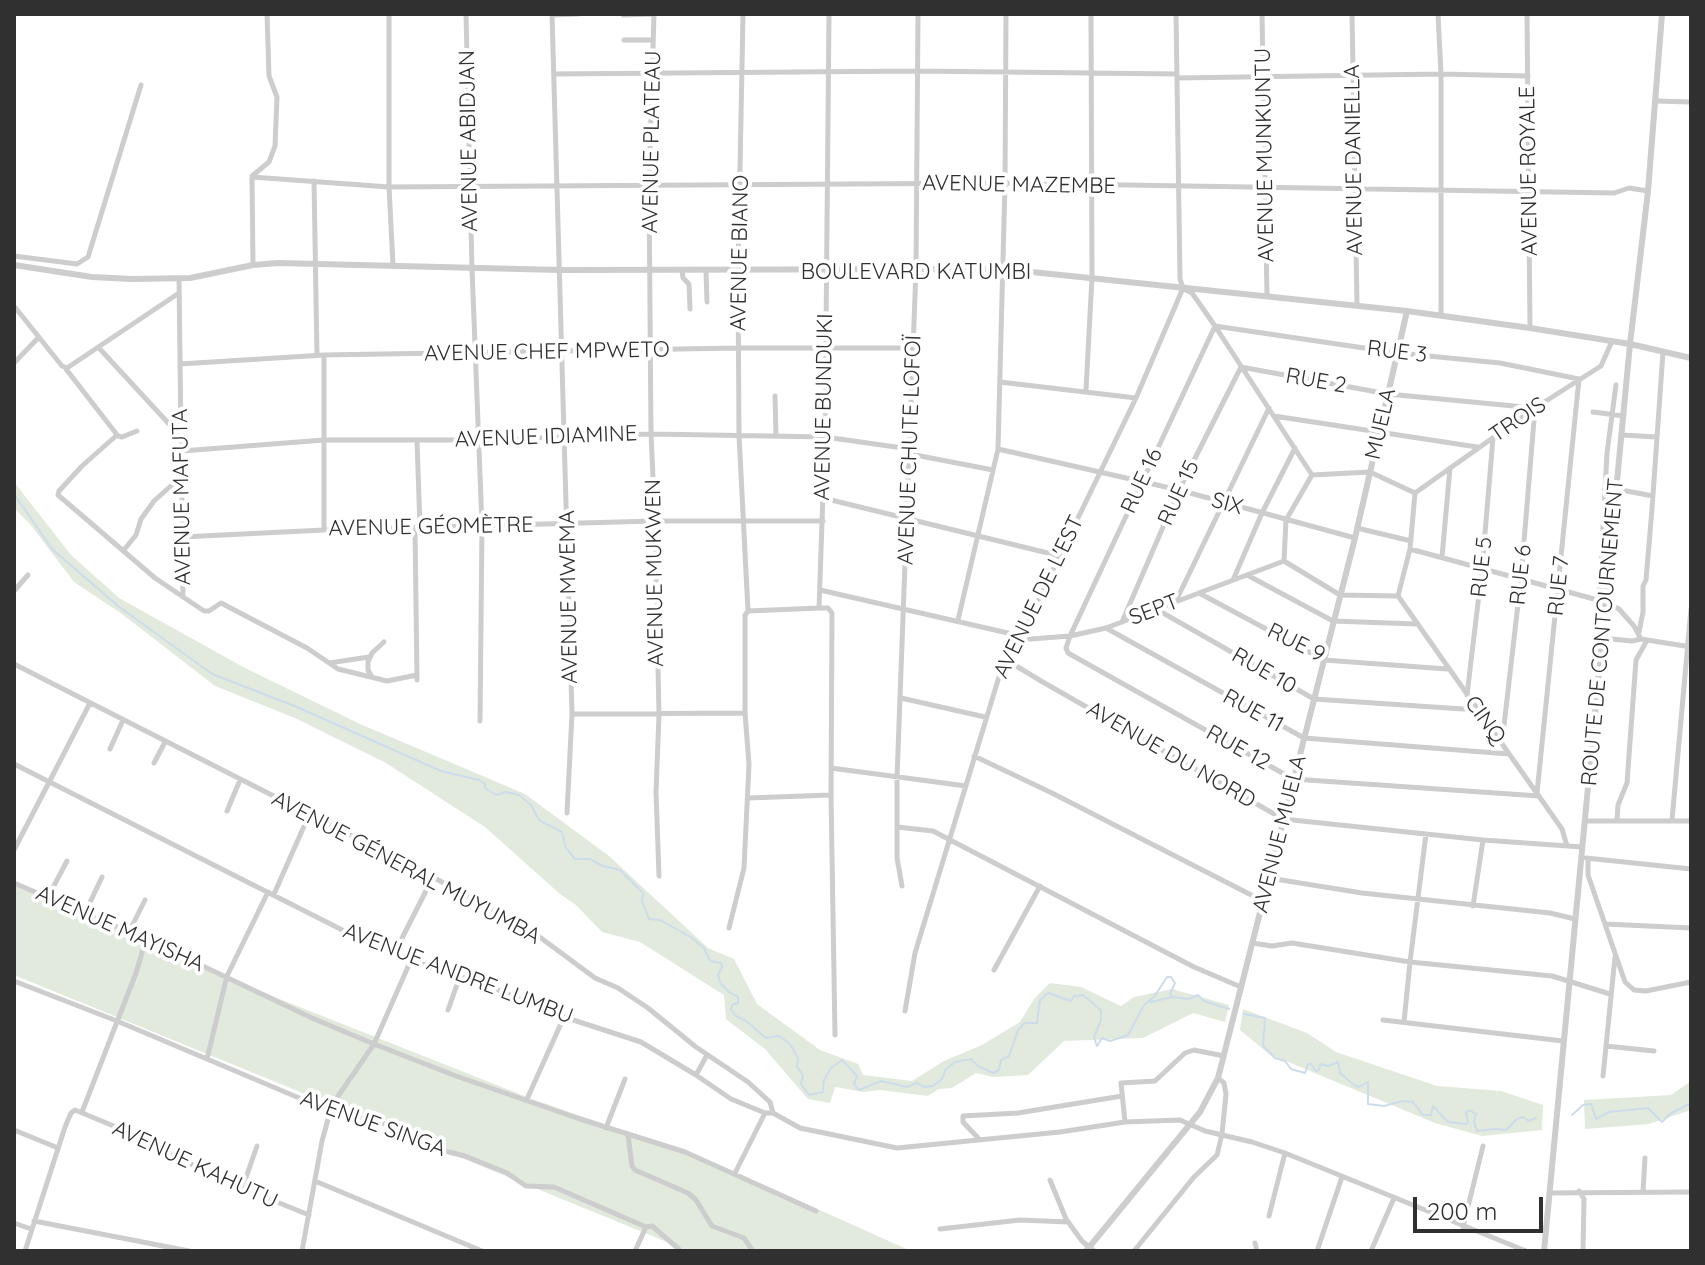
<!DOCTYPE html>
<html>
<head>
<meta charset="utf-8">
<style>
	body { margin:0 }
	#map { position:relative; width:1705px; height:1265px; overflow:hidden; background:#fff; font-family:Quicksand,sans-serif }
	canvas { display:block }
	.frame { position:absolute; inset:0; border:16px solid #303030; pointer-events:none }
	.scale { position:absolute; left:1413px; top:1197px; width:130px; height:36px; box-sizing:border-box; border:4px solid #303030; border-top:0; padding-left:10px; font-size:24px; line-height:28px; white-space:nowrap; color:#303030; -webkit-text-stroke:6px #fff; paint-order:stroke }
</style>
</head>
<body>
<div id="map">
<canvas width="1705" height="1265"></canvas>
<div class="frame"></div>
<div class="scale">200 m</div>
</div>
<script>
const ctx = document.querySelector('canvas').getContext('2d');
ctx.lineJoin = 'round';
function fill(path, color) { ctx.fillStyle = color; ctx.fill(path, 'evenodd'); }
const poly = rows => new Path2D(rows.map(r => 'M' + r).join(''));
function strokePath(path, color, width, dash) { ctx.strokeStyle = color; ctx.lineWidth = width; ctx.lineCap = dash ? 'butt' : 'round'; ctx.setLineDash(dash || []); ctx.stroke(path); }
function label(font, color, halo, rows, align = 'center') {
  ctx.font = font + ' Quicksand,sans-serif'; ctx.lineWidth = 8; ctx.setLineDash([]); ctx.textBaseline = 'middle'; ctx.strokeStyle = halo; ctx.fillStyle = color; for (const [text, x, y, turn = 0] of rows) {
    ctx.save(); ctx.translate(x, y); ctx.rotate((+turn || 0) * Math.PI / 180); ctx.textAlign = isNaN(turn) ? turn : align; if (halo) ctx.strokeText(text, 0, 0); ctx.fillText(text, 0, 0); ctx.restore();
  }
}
fill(poly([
	[14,482,71,555,119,598,245,668,360,724,525,794,609,856,708,948,734,959,757,1004,820,1050,858,1064,863,1075,912,1081,944,1061,982,1045,1020,1022,1034,999,1050,983,1081,987,1121,1006,1134,997,1172,989,1229,1005,1225,1022,1193,1013,1143,1038,1064,1041,1028,1075,993,1077,976,1073,952,1088,939,1089,928,1096,880,1090,864,1092,835,1087,830,1103,808,1099,765,1049,726,1019,724,995,640,942,602,932,576,905,560,894,485,827,386,763,295,718,215,686,122,614,74,582,30,524,14,508],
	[14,885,282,1000,532,1099,715,1163,911,1251,689,1251,14,975],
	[1243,1009,1307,1033,1336,1052,1437,1086,1501,1091,1543,1105,1542,1130,1482,1136,1435,1123,1269,1054,1240,1030],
	[1691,1081,1691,1110,1649,1124,1585,1129,1584,1100,1671,1095]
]), '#e2e9dd');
strokePath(poly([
	[14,494,52,549,118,606,212,674,297,707,441,771,479,780,485,784,485,788,496,795,506,792,519,795,531,805,539,820,562,832,566,848,575,859,590,859,603,866,620,870,643,893,642,901,649,919,660,920,692,938,704,948,710,961,721,963,722,967,718,975,721,984,729,992,738,997,738,1003,733,1004,731,1009,736,1016,746,1021,766,1038,779,1036,790,1044,798,1058,797,1067,803,1075,801,1084,809,1095,823,1092,824,1080,831,1068,842,1060,857,1076,854,1084,859,1090,881,1081,907,1087,916,1083,925,1087,933,1086,942,1079,946,1069,955,1062,971,1059,978,1066,993,1073,999,1070,1001,1060,1009,1056,1018,1030,1025,1023,1037,1023,1040,1000,1048,993,1071,1001,1074,996,1083,995,1101,1010,1101,1020,1094,1037,1097,1046,1102,1038,1110,1041,1128,1035,1144,1005,1154,997,1167,977,1171,977,1175,983,1170,994,1173,997,1189,999,1198,995,1204,1001,1229,1009],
	[1151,1002,1172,997],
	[1244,1014,1265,1018,1263,1046,1275,1058,1285,1061,1291,1069,1305,1073,1308,1064,1311,1064,1316,1071,1319,1070,1320,1064,1328,1066,1338,1062,1340,1073,1354,1085,1359,1087,1368,1082,1368,1104,1384,1106,1402,1101,1413,1102,1423,1115,1431,1115,1433,1106,1448,1122,1466,1124,1468,1122,1466,1113,1469,1110,1476,1114,1474,1122,1477,1131,1494,1129,1506,1130,1517,1119,1523,1117,1529,1121,1536,1118],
	[1572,1115,1583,1105,1591,1104,1596,1119,1609,1112,1648,1108,1662,1122,1670,1114,1691,1103]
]), '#cddceb', 2);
strokePath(poly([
	[389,14,389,187,393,265],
	[466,14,472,268,482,526,480,721],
	[552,14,572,714,567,813],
	[654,14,649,185,651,434,655,521,659,715,656,792,659,876],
	[1176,14,1180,279,1183,288],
	[1262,14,1267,296],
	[1352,14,1357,305],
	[1438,14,1441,74,1441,315],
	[1527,14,1530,328],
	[552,15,578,14],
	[623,15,654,14],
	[624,40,653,40],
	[554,74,916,71,1177,74],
	[1177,78,1441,74,1528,76],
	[1655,101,1691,102],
	[252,176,269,162,275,146,277,97,269,76,267,14],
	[252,177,389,187,1005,183,1614,193,1629,188,1648,191],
	[252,177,253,265],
	[314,181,317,355],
	[14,256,77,264,88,257,141,85],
	[682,271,683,278,689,284,690,309],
	[706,271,707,302],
	[179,278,183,597],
	[1184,289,1192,293,1215,326,1312,475],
	[14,306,62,366,67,368,179,293],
	[99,348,182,438],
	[14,363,39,337],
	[180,364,324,355,739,348,913,348],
	[66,369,118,436,122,437,137,431],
	[1000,382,1136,398],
	[1086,390,1092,277,1091,14],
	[775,396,776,436],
	[1593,412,1624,416],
	[1274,416,1477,447],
	[117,435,82,466,59,491,58,495,155,578,204,611,209,611,221,603,307,648,338,669,387,681,417,675],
	[1622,435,1656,437],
	[417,441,420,527],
	[998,449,1179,490,1355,538],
	[182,451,324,440,479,440,651,434,825,437,910,449],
	[910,454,993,470],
	[1370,472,1415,493,1410,549,1398,596,1340,595,1284,561,1286,520,1312,475,1370,472],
	[1616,489,1653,496],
	[1415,493,1535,408,1601,366,1612,341],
	[823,498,1060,556],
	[415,527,417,680],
	[1357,528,1411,541],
	[324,530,324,355],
	[182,537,324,530,655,521,823,521],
	[1410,549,1605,602,1619,609,1634,626,1641,639,1691,647],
	[123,551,136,535,141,519,154,501,182,476],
	[1442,557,1450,468],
	[1247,575,1333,621,1416,624],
	[1233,580,1262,513,1295,448],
	[820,590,1021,636],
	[14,591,28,575],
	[1199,593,1324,660,1447,669],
	[1398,596,1562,829,1567,846],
	[1599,600,1607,453,1616,385],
	[1176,601,1269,408],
	[819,608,825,437,829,14],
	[1156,609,1314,699,1478,710],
	[748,611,819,608,828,608,832,613,831,795,835,1035],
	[958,620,998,449,1005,183,1006,14],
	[1122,622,1179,490,1241,367,1388,394,1535,408,1521,578,1502,743],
	[1106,628,1304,738,1509,754],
	[1639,632,1643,612,1643,586,1646,580,1652,509,1663,352],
	[1602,638,1632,641,1641,639],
	[1018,640,1070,636,1106,628,1284,561],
	[1010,658,1013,664,1041,681,1283,819,1483,840,1582,847],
	[329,663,369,657],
	[14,664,433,877,541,938,595,978,618,988,648,1008,696,1047,748,1082,770,1102,773,1113,800,1128,897,1148,1060,1132,1125,1122,1180,1120,1205,1131,1252,1142,1285,1153,1526,1251],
	[372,677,368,670,368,662,372,653,384,642],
	[1467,695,1482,569,1493,438],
	[901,698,985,717],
	[572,714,745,713],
	[110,749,123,720],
	[974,756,1052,793,1263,901],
	[154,763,165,742],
	[14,764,366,942,411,960,486,985,564,1017,641,1042,696,1075,731,1099,765,1113,773,1113],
	[831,768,966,786],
	[1537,793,1579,379,1500,363,1398,353,1215,326,1070,636,1066,648,1068,653,1293,779,1539,796],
	[748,798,831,795],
	[227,811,240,780],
	[1617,820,1618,805,1627,783,1636,660,1646,642],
	[1672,820,1691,609],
	[1585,821,1691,821],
	[897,827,933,831,1194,967,1241,987],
	[14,850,90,703],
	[1586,858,1691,869],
	[1588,858,1588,875,1625,982,1634,990,1646,991,1691,982],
	[1269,878,1362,893,1550,913,1575,919],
	[14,883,146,939,312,1018,374,1044,456,1076,577,1118,685,1152,816,1211],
	[902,886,897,858,897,778,916,269,918,14],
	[274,894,309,815],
	[48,897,67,861],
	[1473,906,1483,840],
	[85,913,102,877],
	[1605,924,1691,928],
	[729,928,744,868,749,764,745,713,745,615,748,611,739,435,738,271,743,14],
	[129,932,145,900],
	[1252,943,1272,946,1292,943,1410,962,1426,834],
	[394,954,433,877],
	[994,970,1040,886],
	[14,981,117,1021,330,1111,380,1121,428,1147,465,1156,507,1173,526,1186,554,1187,646,1227,652,1226,681,1251],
	[448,1010,460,976],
	[905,1011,915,953,1002,667,1021,636,1136,398,1183,288],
	[1383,1020,1563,1041],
	[1404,1022,1410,962,1552,976,1610,994],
	[1606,1046,1654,1051],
	[207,1059,227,976,268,892],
	[696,1075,707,1055],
	[1603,1076,1615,957],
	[527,1099,564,1017],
	[82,1112,136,973,146,939],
	[1125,1122,1121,1083,1155,1081,1185,1053,1194,1050,1224,1056],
	[606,1128,625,1079],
	[14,1130,58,1148],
	[628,1135,632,1166,635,1170,688,1193,696,1200,712,1226,744,1238,753,1251],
	[979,1139,963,1122,963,1116,1018,1113,1122,1096],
	[735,1173,765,1113],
	[1050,1180,1066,1219,1082,1241,1094,1251],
	[315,1181,482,1251],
	[242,1189,257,1146],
	[1579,1191,1584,1199,1583,1251],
	[1643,1192,1645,1158],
	[1550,1193,1691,1192],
	[1269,1216,1285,1153],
	[34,1221,189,1251],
	[14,1223,31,1229],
	[1463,1227,1483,1146],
	[940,1229,1020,1220,1068,1222],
	[1255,1243,1257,1251],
	[25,1251,65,1127,71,1113,75,1110,133,1134,220,1179,309,1215],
	[302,1251,322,1141,332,1105,374,1044,411,960],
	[635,1251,646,1227],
	[1134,1251,1194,1177,1217,1155,1222,1134,1226,1094,1224,1083,1218,1078],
	[1317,1251,1342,1177],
	[1371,1251,1394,1198]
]), '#cdcdcd', 5);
strokePath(poly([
	[14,265,92,277,132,279,190,278,253,265,278,263,560,270,1003,269,1407,311,1530,328,1630,344,1691,358],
	[1086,1251,1200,1112,1218,1078,1355,538,1407,311],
	[1544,1251,1630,344,1648,191,1662,14]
]), '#cdcdcd', 6);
label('22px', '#303030', '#fff', [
	["AVENUE ABIDJAN",469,141,-91],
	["AVENUE PLATEAU",652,142,-89],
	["AVENUE MUNKUNTU",1265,155,-91],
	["AVENUE DANIELLA",1354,160,-91],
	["AVENUE ROYALE",1529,171,-91],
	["AVENUE MAZEMBE",1019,185,1],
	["AVENUE BIANO",740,253,-89],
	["BOULEVARD KATUMBI",916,272],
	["AVENUE CHEF MPWETO",547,352,-1],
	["RUE 3",1397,352,7],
	["RUE 2",1316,381,10],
	["AVENUE BUNDUKI",824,407,-89],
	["TROIS",1518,420,-34],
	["MUELA",1381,424,-77],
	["AVENUE IDIAMINE",546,437,-2],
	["AVENUE CHUTE LOFOÏ",910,450,-88],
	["RUE 16",1142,481,-65],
	["RUE 15",1179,493,-65],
	["AVENUE MAFUTA",182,497,-91],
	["SIX",1227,504,15],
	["AVENUE GÉOMÈTRE",431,527,-1],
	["RUE 5",1482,567,-84],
	["AVENUE MUKWEN",655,573,-91],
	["RUE 6",1521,575,-84],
	["RUE 7",1559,586,-84],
	["AVENUE MWEMA",569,597,-91],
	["AVENUE DE L'EST",1039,597,-64],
	["SEPT",1154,610,-21],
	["ROUTE DE CONTOURNEMENT",1603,632,-85],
	["RUE 9",1296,643,26],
	["RUE 10",1264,671,30],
	["RUE 11",1253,711,29],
	["CINQ",1485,720,54],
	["RUE 12",1238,748,29],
	["AVENUE DU NORD",1171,755,30],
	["AVENUE MUELA",1280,834,-76],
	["AVENUE GÉNERAL MUYUMBA",406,868,28],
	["AVENUE MAYISHA",120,929,24],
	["AVENUE ANDRE LUMBU",458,974,21],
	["AVENUE SINGA",373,1124,20],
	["AVENUE KAHUTU",195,1165,25]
]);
</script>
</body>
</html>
